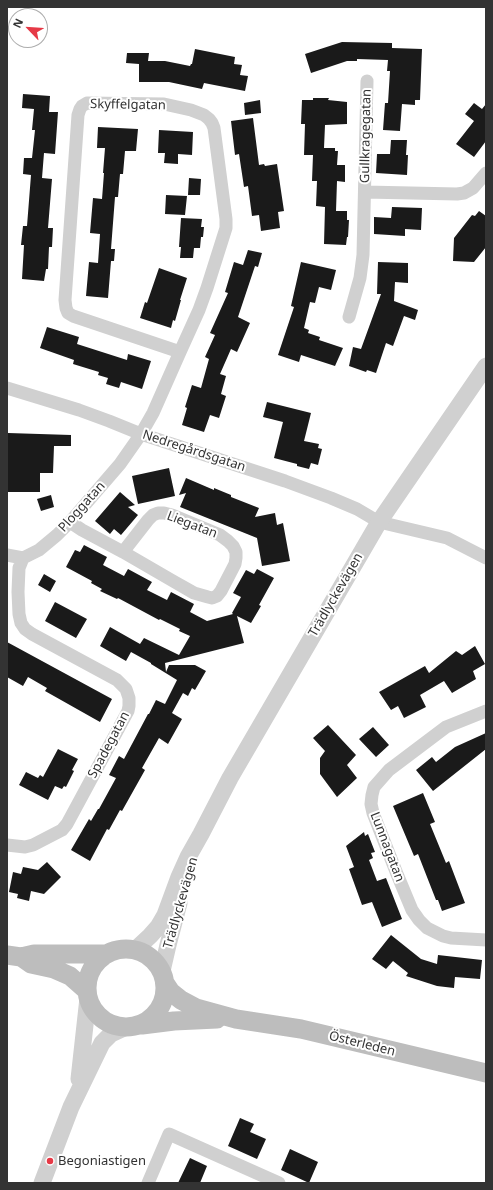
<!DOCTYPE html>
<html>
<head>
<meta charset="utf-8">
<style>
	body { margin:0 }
	#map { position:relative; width:493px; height:1190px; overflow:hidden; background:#fff; font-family:"Noto Sans",sans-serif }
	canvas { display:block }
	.frame { position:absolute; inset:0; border:8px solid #333; pointer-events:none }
	.north { position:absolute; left:8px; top:8px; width:40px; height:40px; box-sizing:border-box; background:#fff; border:1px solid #adadad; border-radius:50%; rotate:295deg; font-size:11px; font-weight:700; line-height:16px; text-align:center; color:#333 }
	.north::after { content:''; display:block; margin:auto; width:14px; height:18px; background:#e63946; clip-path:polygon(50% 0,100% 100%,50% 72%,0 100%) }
</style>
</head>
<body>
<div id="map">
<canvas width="493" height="1190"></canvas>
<div class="frame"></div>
<div class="north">N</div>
</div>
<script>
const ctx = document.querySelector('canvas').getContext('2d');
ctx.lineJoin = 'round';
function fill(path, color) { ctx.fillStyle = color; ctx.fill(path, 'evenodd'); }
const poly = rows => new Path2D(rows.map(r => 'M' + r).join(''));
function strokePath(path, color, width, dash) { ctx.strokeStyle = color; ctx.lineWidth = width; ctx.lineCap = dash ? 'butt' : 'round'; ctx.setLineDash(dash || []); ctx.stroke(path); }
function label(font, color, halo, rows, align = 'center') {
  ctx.font = font + ' "Noto Sans",sans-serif'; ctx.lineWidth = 4; ctx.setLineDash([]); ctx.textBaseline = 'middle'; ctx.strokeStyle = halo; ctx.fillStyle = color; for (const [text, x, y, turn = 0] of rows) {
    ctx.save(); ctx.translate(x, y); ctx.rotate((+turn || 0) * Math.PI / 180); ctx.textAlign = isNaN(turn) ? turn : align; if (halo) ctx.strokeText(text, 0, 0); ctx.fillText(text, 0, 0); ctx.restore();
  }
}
fill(poly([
	[342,42,392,43,392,48,422,49,420,100,415,100,415,105,402,104,400,131,383,130,385,103,388,103,390,71,387,71,388,60,357,59,357,61,347,61,311,73,305,54],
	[195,49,235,57,234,64,242,65,240,75,248,76,245,91,204,83,202,89,169,82,139,82,139,64,126,63,127,53,149,53,148,61,165,61,190,66,191,64,192,64],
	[23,94,50,96,49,112,58,112,55,154,44,153,42,178,52,179,48,228,53,228,52,247,49,247,48,269,46,269,44,281,22,279,24,245,21,245,23,226,27,226,31,175,23,174,24,158,32,158,35,130,32,130,34,109,22,108],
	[313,98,329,98,328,100,347,102,347,124,325,125,324,148,335,148,335,151,338,151,337,165,345,165,345,182,337,181,336,211,347,211,347,220,349,220,348,237,347,237,346,245,324,244,325,207,316,206,317,181,312,181,313,155,304,155,305,124,301,124,302,100,313,100],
	[260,100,261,113,245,115,244,103],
	[474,103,482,109,486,104,486,141,474,157,456,144,474,121,465,114],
	[253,118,259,165,264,164,265,166,277,164,284,211,278,212,280,228,261,231,259,215,252,216,248,186,244,187,239,154,235,155,231,121],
	[98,127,138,129,136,151,125,151,123,174,120,174,118,197,115,197,111,249,115,249,114,261,111,261,108,298,86,296,89,262,98,263,100,234,90,233,93,198,102,199,104,173,103,173,105,148,97,148],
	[159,130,193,132,192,155,178,154,178,164,164,163,165,153,158,153],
	[391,140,407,140,406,155,408,155,407,175,376,173,377,154,390,154],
	[189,178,201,179,200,195,188,195],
	[166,195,187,196,185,215,165,214],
	[392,207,422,208,421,230,405,229,405,236,374,234,374,217,391,218],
	[479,211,486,216,486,247,474,262,453,261,454,238,472,215,475,216],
	[181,218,202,219,201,227,204,227,203,237,201,237,200,248,194,248,193,258,180,258,181,247,179,247],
	[248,250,262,253,258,267,255,266,238,317,250,323,237,352,231,349,220,374,226,376,221,394,226,396,219,418,210,415,204,432,182,425,187,408,185,407,192,385,201,388,209,359,205,357,215,335,210,333,228,293,225,292,234,262,243,265],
	[301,262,336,270,331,290,319,287,315,303,310,302,304,328,309,330,308,333,320,337,319,340,343,348,335,366,301,355,299,362,278,355,294,307,291,306],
	[378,262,408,263,408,283,395,282,394,301,418,310,415,320,404,316,393,346,386,343,376,373,367,370,366,372,349,366,353,347,361,349,381,294,377,294],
	[159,268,187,278,180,300,181,300,175,321,173,320,171,328,140,318,145,302,147,303],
	[47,327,79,337,77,344,127,360,128,354,151,361,142,389,121,382,119,388,106,384,108,378,98,375,99,372,73,364,74,360,40,348],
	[267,402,311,413,304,441,319,444,318,448,322,449,318,465,311,463,309,469,297,466,297,464,274,458,283,422,263,417],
	[8,433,71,435,71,446,54,446,53,473,40,473,40,492,8,492],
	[169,468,175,496,138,504,132,476],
	[186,478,214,490,214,488,231,495,231,497,259,508,255,517,275,513,277,525,283,523,290,561,262,566,257,538,180,507,186,493,179,495],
	[120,492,135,505,128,507,138,515,121,535,114,529,110,534,95,521],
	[51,495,54,507,41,511,37,499],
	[84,545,107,557,103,565,124,576,128,569,152,582,147,590,167,600,171,592,194,604,190,612,207,621,233,614,232,613,241,597,233,593,246,570,254,574,257,569,274,578,259,605,261,606,251,623,237,616,244,643,165,663,166,672,169,665,195,665,206,671,195,690,192,688,188,696,183,693,172,713,182,719,168,744,159,738,142,768,145,770,122,811,120,810,109,830,107,829,90,861,71,850,89,819,91,821,98,809,99,809,116,778,109,775,119,756,124,759,148,714,149,714,156,700,165,704,177,680,151,664,151,663,131,652,126,661,100,646,110,627,140,644,144,638,179,655,190,636,179,631,180,629,160,619,159,620,118,598,117,599,100,591,102,589,91,583,92,581,66,567,75,550,80,552],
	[44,574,56,581,50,592,38,585],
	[55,602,87,619,76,638,45,621],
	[7,642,112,699,100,722,45,691,47,688,28,677,23,686,7,677],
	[475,646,485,664,473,671,476,679,452,693,444,681,420,695,426,707,404,718,398,706,391,710,379,692,425,666,429,673,456,651,462,655],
	[328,725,356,755,347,765,357,778,337,797,320,774,320,758,325,751,313,738],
	[373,727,389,745,376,757,359,739],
	[486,733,486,749,433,791,416,770,432,757,436,762,455,747],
	[58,749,78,759,72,770,74,771,66,787,64,786,62,789,55,786,48,800,19,785,26,772,38,778,40,775,43,777],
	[423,793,435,822,430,824,446,863,449,861,465,903,442,911,438,900,436,900,418,854,414,856,393,806],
	[364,832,365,836,368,834,375,852,371,853,373,858,369,860,377,881,386,878,402,919,382,927,372,902,362,905,349,869,354,867,346,846],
	[47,862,61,877,44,894,31,891,29,901,17,898,18,894,9,892,13,872,21,874,23,867,38,870],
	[391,935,421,959,437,964,438,955,482,960,480,979,455,977,454,988,437,986,406,976,408,973,393,961,386,969,372,959],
	[240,1118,254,1124,250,1132,266,1139,257,1159,228,1146],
	[290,1149,318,1162,309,1183,281,1170],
	[190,1158,207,1166,200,1183,178,1183]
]), '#1a1a1a');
strokePath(poly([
	[365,192,457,194,464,193,473,188,486,173],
	[349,317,360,278,363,255,367,81],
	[7,388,79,410,109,421,141,434,285,481,331,498,357,509,379,522,447,538,486,558],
	[70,522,82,530,123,552,173,581,194,593,208,597,212,598,217,596,221,591,235,564,236,558,236,552,233,546,228,541,220,535,172,515,164,513,158,513,153,515,148,520,123,552],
	[7,555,23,558,39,550,57,535,70,522,120,464,141,434,153,413,180,352,199,310,207,288,226,228,226,219,214,128,212,123,209,119,204,115,191,110,164,104,87,103,82,106,80,109,78,115,65,300,66,308,68,313,73,316,180,352],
	[486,711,446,727,389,770,374,787,372,795,371,804,373,813,397,874,412,910,419,920,427,928,443,936,451,938,486,940],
	[7,845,25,847,33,845,62,830,67,824,128,711,129,706,129,698,126,689,117,680,32,634,25,629,21,623,19,614,18,592,19,568,23,558],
	[148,1183,169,1134,279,1183]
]), '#d0d0d0', 13);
strokePath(poly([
	[135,950,150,936,158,927,165,915,179,877,188,857,201,834,230,778,379,522,486,366],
	[162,971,168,945,179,903],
	[79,1079,88,998],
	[42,1183,71,1107,102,1043,111,1034,124,1028]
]), '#d0d0d0', 17);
strokePath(poly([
	'87 988a39 39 0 1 1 78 0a39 39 0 1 1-78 0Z',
	[7,955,21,957,34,954,107,954],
	[21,957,31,964,54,969,70,976,87,991],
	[165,983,171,992,181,1000,196,1008,236,1019,301,1029,486,1073],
	[142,1025,174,1021,217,1019]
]), '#bdbdbd', 19);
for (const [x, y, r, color] of [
	[50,1161,4,"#e63946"]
]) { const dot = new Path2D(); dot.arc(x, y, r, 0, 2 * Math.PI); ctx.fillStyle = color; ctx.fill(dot); strokePath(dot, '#fff', 1.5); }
label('13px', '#333', '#fff', [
	["Skyffelgatan",128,105,1],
	["Gullkragegatan",366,136,-89],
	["Nedregårdsgatan",194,451,18],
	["Ploggatan",82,507,-48],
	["Liegatan",192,525,21],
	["Trädlyckevägen",336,595,-60],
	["Spadegatan",109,745,-62],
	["Lunnagatan",387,847,69],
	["Trädlyckevägen",181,903,-74],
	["Österleden",362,1044,14]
]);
label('13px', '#333', '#fff', [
	["Begoniastigen",58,1161]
], 'left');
</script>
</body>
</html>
